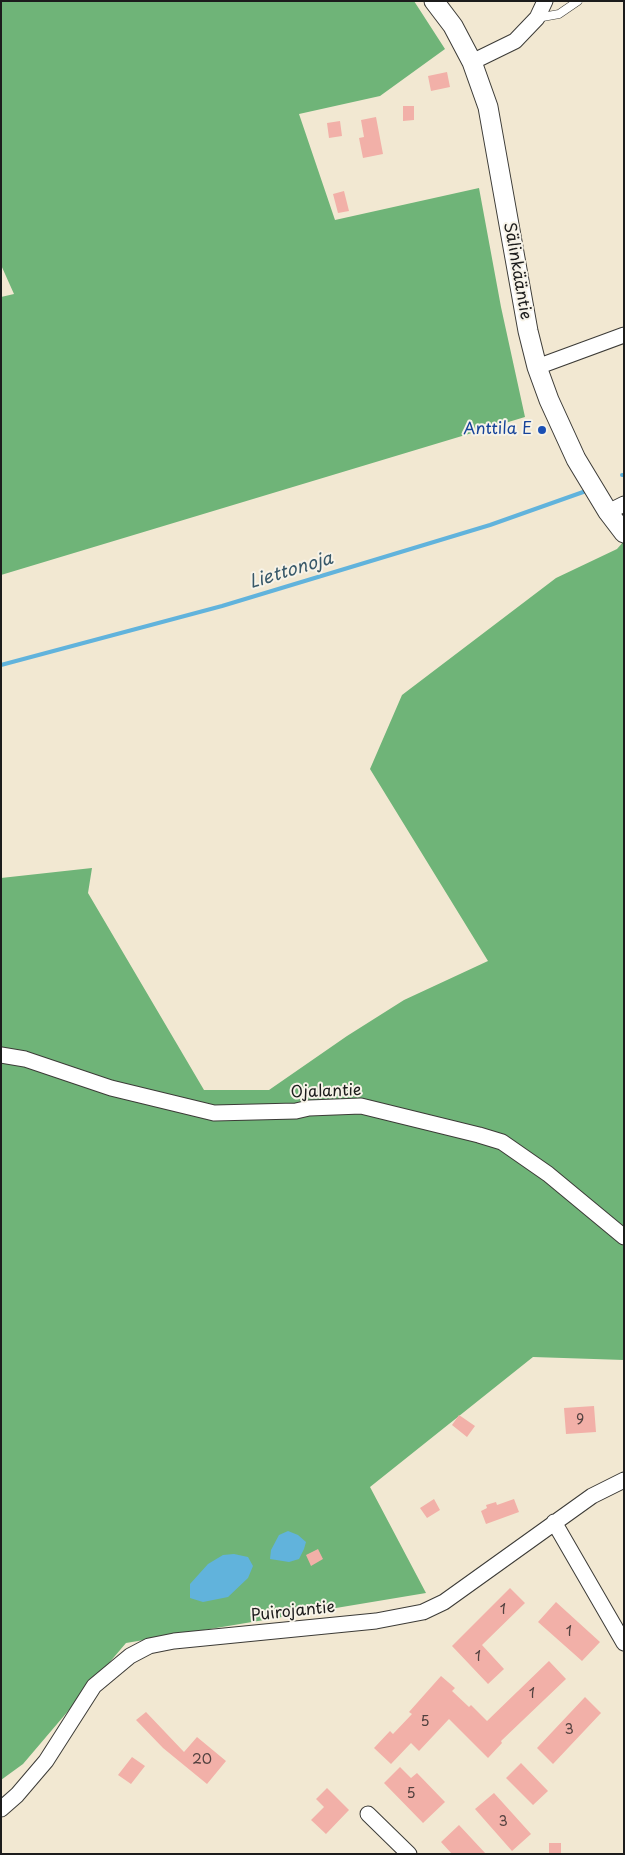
<!DOCTYPE html>
<html>
<head>
<meta charset="utf-8">
<style>
	body { margin:0 }
	#map { position:relative; width:625px; height:1855px; overflow:hidden; background:#f2e8d2; font-family:"Playpen Sans",sans-serif }
	canvas { display:block }
	.frame { position:absolute; inset:0; border:2px solid #1c1c1c; pointer-events:none }
</style>
</head>
<body>
<div id="map">
<canvas width="625" height="1855"></canvas>
<div class="frame"></div>
</div>
<script>
const ctx = document.querySelector('canvas').getContext('2d');
ctx.lineJoin = 'round';
function fill(path, color) { ctx.fillStyle = color; ctx.fill(path, 'evenodd'); }
const poly = rows => new Path2D(rows.map(r => 'M' + r).join(''));
function strokePath(path, color, width, dash) { ctx.strokeStyle = color; ctx.lineWidth = width; ctx.lineCap = dash ? 'butt' : 'round'; ctx.setLineDash(dash || []); ctx.stroke(path); }
function label(font, color, halo, rows, align = 'center') {
  ctx.font = font + ' "Playpen Sans",sans-serif'; ctx.lineWidth = 4; ctx.setLineDash([]); ctx.textBaseline = 'middle'; ctx.strokeStyle = halo; ctx.fillStyle = color; for (const [text, x, y, turn = 0] of rows) {
    ctx.save(); ctx.translate(x, y); ctx.rotate((+turn || 0) * Math.PI / 180); ctx.textAlign = isNaN(turn) ? turn : align; if (halo) ctx.strokeText(text, 0, 0); ctx.fillText(text, 0, 0); ctx.restore();
  }
}
fill(poly([
	[1,1,414,1,445,49,380,96,299,114,335,220,479,188,501,307,525,417,1,575,1,297,14,294,1,265],
	[624,541,624,1360,533,1357,370,1487,426,1593,126,1643,23,1764,1,1780,1,878,92,868,88,893,204,1090,269,1090,347,1036,404,1000,488,961,370,769,402,695,556,578,617,549]
]), '#6fb478');
fill(poly([
	[288,1531,298,1535,306,1542,304,1549,299,1559,289,1562,270,1559,271,1550,279,1535],
	[234,1554,248,1557,253,1566,248,1578,228,1597,203,1602,190,1598,190,1584,208,1564,223,1555]
]), '#61b3dc');
strokePath(poly([
	[622,475,624,475],
	[1,665,222,606,490,525,586,491]
]), '#61b3dc', 4);
fill(poly([
	[447,72,450,87,431,91,428,76],
	[403,106,414,106,414,120,403,121],
	[376,117,383,154,363,158,359,138,364,137,361,120],
	[340,121,342,136,329,138,327,123],
	[344,191,349,211,338,213,333,194],
	[594,1406,596,1432,566,1434,564,1408],
	[459,1415,475,1426,467,1437,452,1425],
	[434,1499,440,1510,427,1518,420,1508],
	[514,1499,519,1512,486,1524,481,1511,487,1508,486,1505,496,1502,497,1505],
	[318,1549,323,1559,311,1566,306,1555],
	[510,1588,525,1603,482,1645,504,1669,488,1684,452,1646],
	[556,1602,600,1642,582,1661,538,1622],
	[549,1661,566,1679,501,1741,502,1743,488,1758,449,1719,419,1751,411,1743,391,1764,374,1748,390,1731,393,1734,412,1714,409,1712,441,1676,455,1688,452,1691,469,1707,471,1705,487,1721],
	[585,1697,601,1713,553,1764,537,1748],
	[146,1712,184,1752,197,1737,226,1761,207,1784,163,1748,136,1720],
	[132,1757,145,1766,131,1784,118,1775],
	[521,1763,548,1791,533,1805,506,1778],
	[400,1767,411,1778,417,1773,445,1802,423,1823,384,1783],
	[327,1788,349,1810,326,1834,311,1820,324,1807,316,1799],
	[494,1793,531,1834,512,1851,475,1809],
	[459,1825,486,1854,452,1854,441,1842],
	[549,1843,561,1843,561,1854,549,1854]
]), '#f2b0a8');
const service = poly([
	[537,18,559,14,578,1]
]);
const minor = poly([
	[472,62,515,41,537,18,545,1],
	[537,367,624,335],
	[608,512,624,504],
	[1,1055,25,1059,111,1088,214,1113,296,1111,309,1108,361,1106,479,1135,502,1142,548,1174,624,1237],
	[554,1522,624,1643],
	[1,1809,17,1795,46,1761,94,1686,130,1656,149,1646,174,1641,376,1621,423,1612,444,1602,592,1496,624,1480],
	[368,1814,409,1854]
]);
const tertiary = poly([
	[434,1,453,26,472,62,488,107,528,331,537,367,549,400,576,459,608,512,624,533]
]);
strokePath(service, '#3c3b37', 9);
strokePath(minor, '#3c3b37', 17);
strokePath(tertiary, '#3c3b37', 21);
strokePath(service, '#fff', 8);
strokePath(minor, '#fff', 15);
strokePath(tertiary, '#fff', 19);
for (const [x, y, r, color] of [
	[542,430,5,"#1a4fb4"]
]) { const dot = new Path2D(); dot.arc(x, y, r, 0, 2 * Math.PI); ctx.fillStyle = color; ctx.fill(dot); strokePath(dot, '#f7f3e8', 2); }
label('14px', '#52413f', null, [
	["9",580,1420],
	["1",503,1610],
	["1",569,1632],
	["1",478,1657],
	["1",532,1694],
	["5",425,1722],
	["3",569,1730],
	["20",202,1760],
	["5",411,1794],
	["3",503,1822]
]);
label('16px', '#1c1c1c', '#f7f3e8', [
	["Sälinkääntie",517,271,80],
	["Ojalantie",326,1092,-2],
	["Puirojantie",293,1612,-6]
]);
label('16px', '#164399', '#f7f3e8', [
	["Anttila E",532,430]
], 'right');
label('italic 18px', '#385869', '#f7f3e8', [
	["Liettonoja",291,571,-17]
]);
</script>
</body>
</html>
